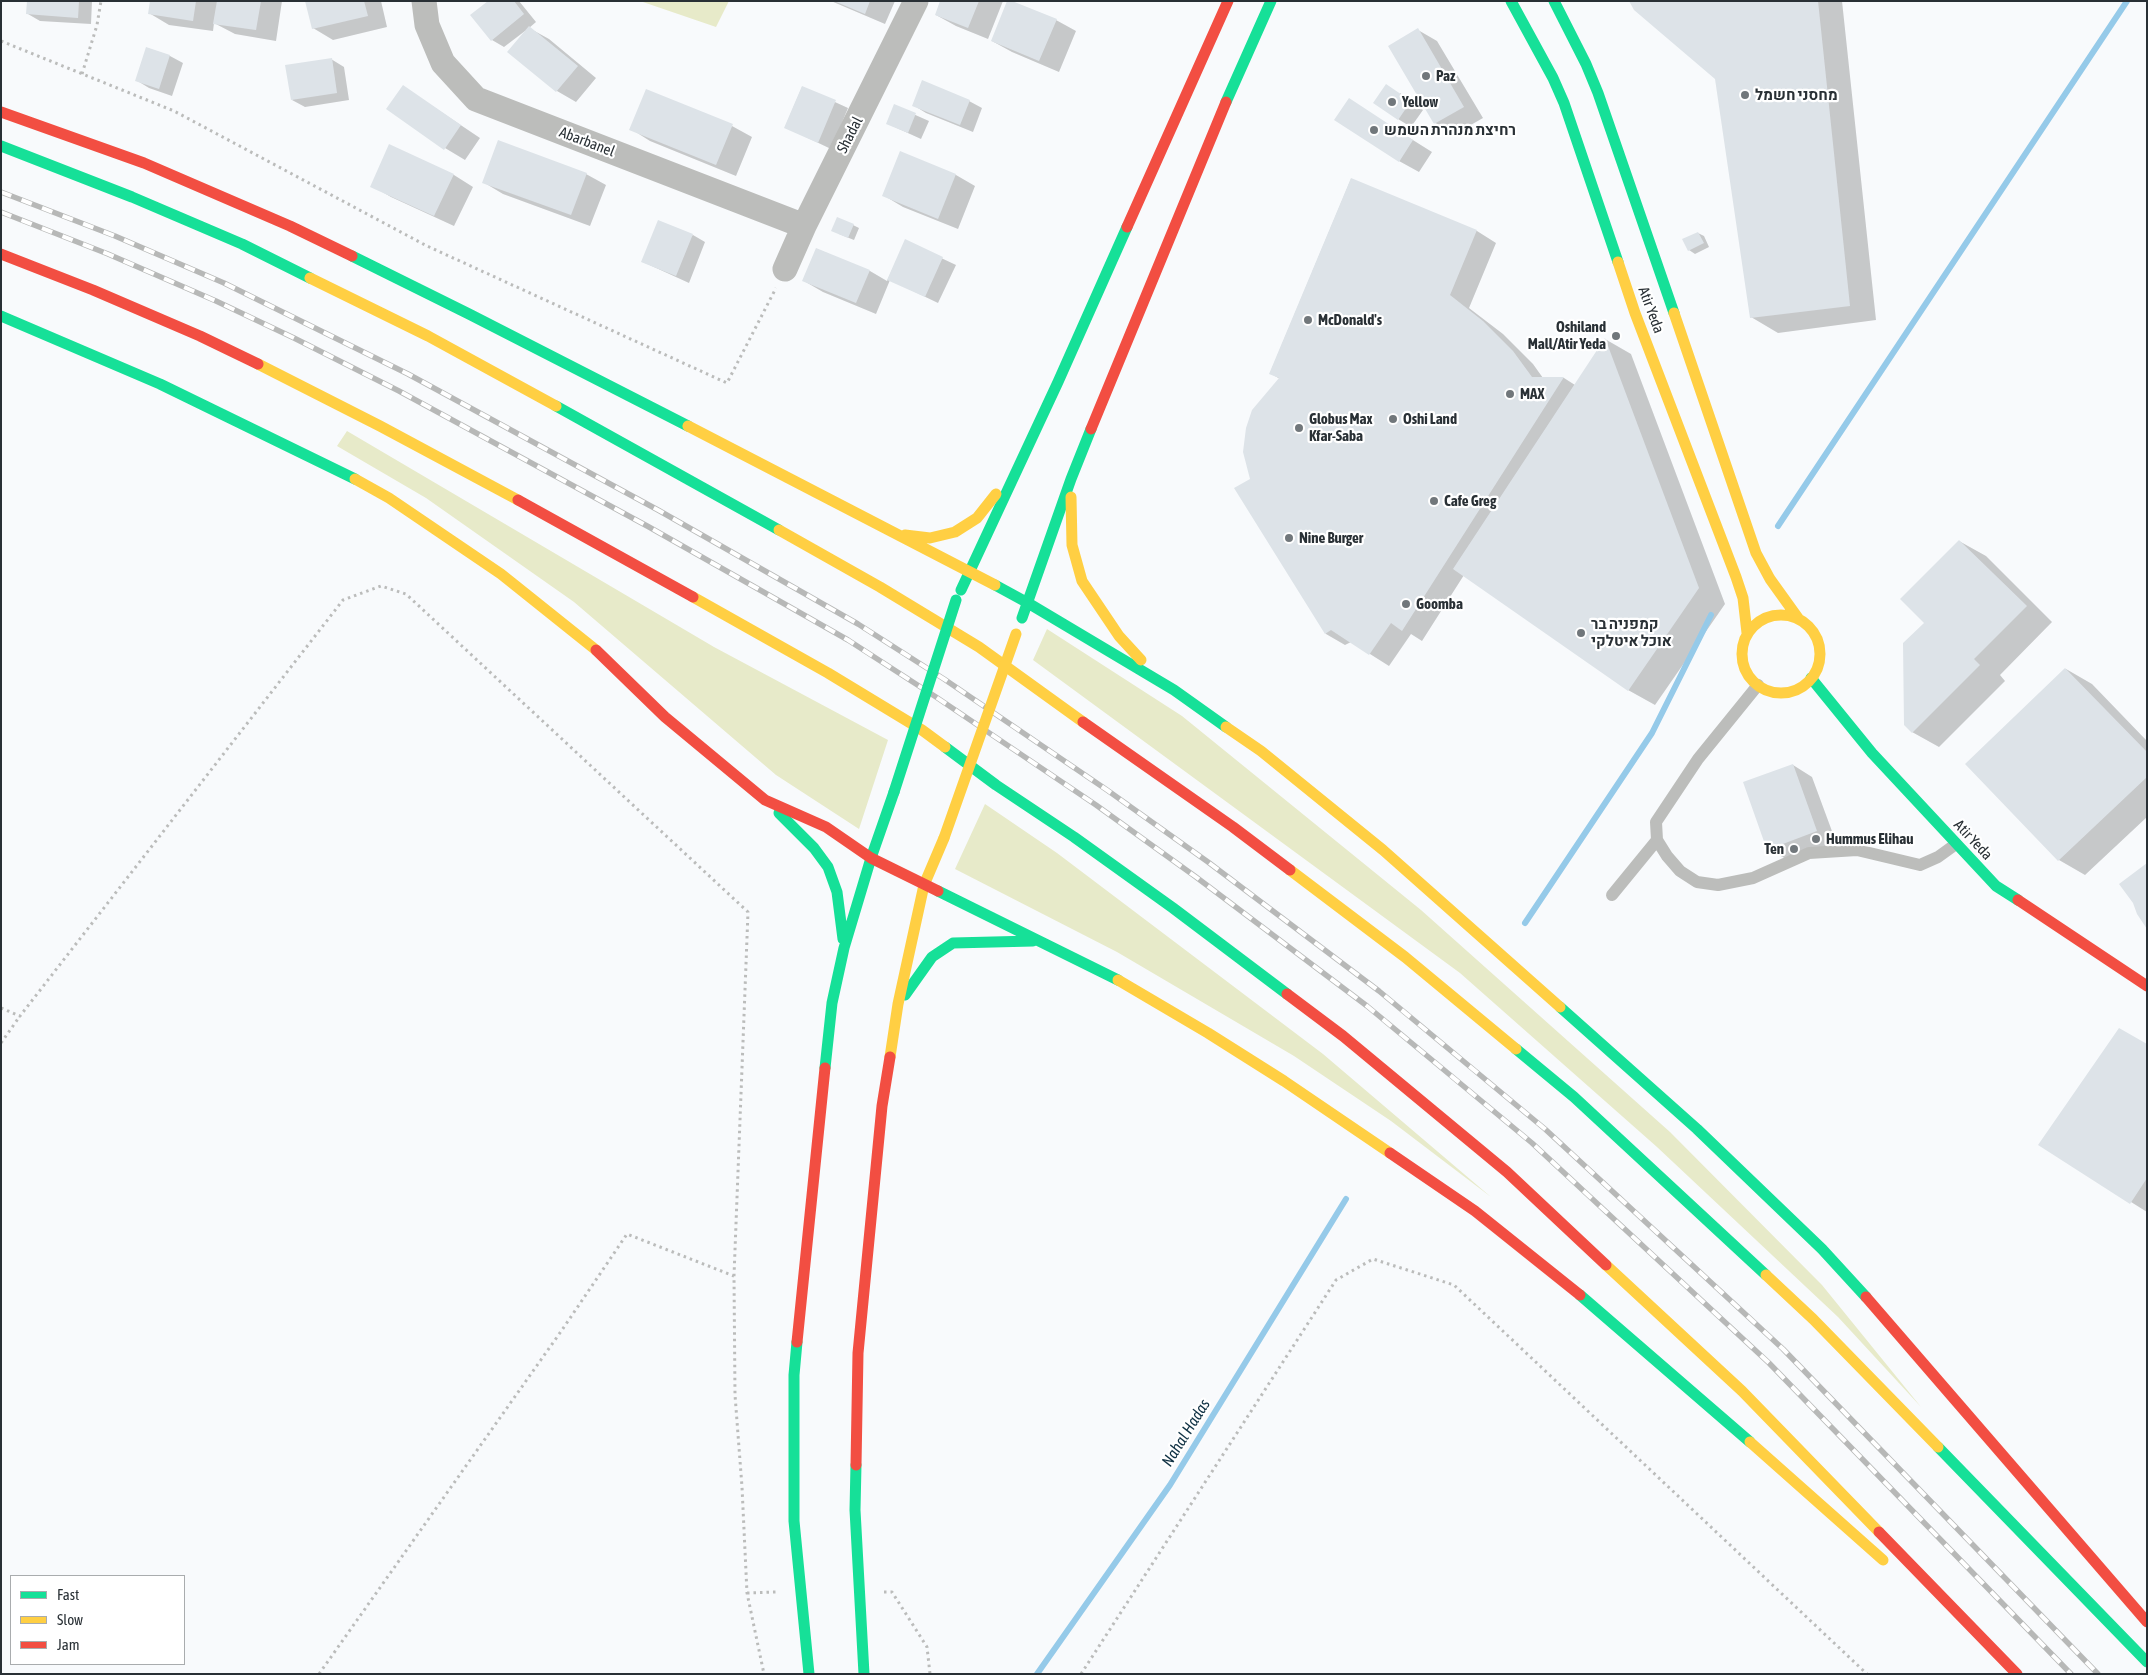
<!DOCTYPE html>
<html>
<head>
<meta charset="utf-8">
<style>
	body { margin:0 }
	#map { position:relative; width:2148px; height:1675px; overflow:hidden; background:#f8fafc; font-family:"Asap Condensed",sans-serif }
	canvas { display:block }
	.frame { position:absolute; inset:0; border:2px solid #293035; pointer-events:none }
	.legend { position:absolute; left:10px; top:1575px; width:175px; height:90px; box-sizing:border-box; background:#fff; border:1px solid #a9acae; margin:0; padding:6px 9px; list-style:none; font-size:15px; color:#293035 }
	.legend li { display:flex; align-items:center; gap:10px; height:25px }
	.legend b { width:25px; border:1px solid #a9acae }
</style>
</head>
<body>
<div id="map">
<canvas width="2148" height="1675"></canvas>
<div class="frame"></div>
<ul class="legend">
<li><b style="height:6px;background:#16e098"></b>Fast</li>
<li><b style="height:6px;background:#ffcf43"></b>Slow</li>
<li><b style="height:6px;background:#f24e42"></b>Jam</li>
</ul>
</div>
<script>
const ctx = document.querySelector('canvas').getContext('2d');
ctx.lineJoin = 'round';
function fill(path, color) { ctx.fillStyle = color; ctx.fill(path, 'evenodd'); }
const poly = rows => new Path2D(rows.map(r => 'M' + r).join(''));
function strokePath(path, color, width, dash) { ctx.strokeStyle = color; ctx.lineWidth = width; ctx.lineCap = dash ? 'butt' : 'round'; ctx.setLineDash(dash || []); ctx.stroke(path); }
function label(font, color, halo, rows, align = 'center') {
  ctx.font = font + ' "Asap Condensed",Heebo,sans-serif'; ctx.lineWidth = 4.5; ctx.setLineDash([]); ctx.textBaseline = 'middle'; ctx.strokeStyle = halo; ctx.fillStyle = color; for (const [text, x, y, turn = 0] of rows) {
    ctx.save(); ctx.translate(x, y); ctx.rotate((+turn || 0) * Math.PI / 180); ctx.textAlign = isNaN(turn) ? turn : align; if (halo) ctx.strokeText(text, 0, 0); ctx.fillText(text, 0, 0); ctx.restore();
  }
}
fill(poly([
	[640,1,729,1,716,27],
	[347,431,714,647,888,740,859,829,776,775,574,602,426,498,337,446],
	[1047,629,1182,716,1421,910,1670,1132,1822,1285,1921,1407,1838,1317,1657,1147,1460,973,1033,660],
	[985,804,1057,853,1323,1054,1491,1197,1391,1121,1294,1056,1117,952,955,869]
]), '#e7eac9');
fill(poly([
	[28,1,92,1,91,24,40,21,28,14],
	[151,1,282,1,276,41,235,34,214,23,213,31,169,25,149,13],
	[306,1,381,1,387,27,333,40,313,28],
	[490,1,519,1,536,22,529,28,549,39,596,78,576,102,557,91,525,31,504,47,492,40],
	[831,1,895,1,885,24],
	[942,1,1003,1,988,39,956,26,936,15],
	[1630,1,1842,1,1876,320,1778,333,1751,317,1716,79],
	[1056,20,1076,31,1059,72,1012,52,992,41],
	[1418,30,1437,41,1483,118,1455,134,1435,123],
	[147,48,170,56,183,63,172,96,149,88,136,80],
	[331,59,344,67,349,100,305,107,292,100],
	[404,87,480,138,465,160,445,148,388,108],
	[802,87,848,108,831,149,785,127],
	[1400,93,1423,110,1411,127,1398,119],
	[1349,100,1432,152,1419,172,1399,161],
	[969,101,982,108,973,132,926,113,913,105],
	[895,106,929,121,921,139,888,124],
	[732,126,752,137,736,176,650,141,631,129],
	[390,146,454,175,473,187,454,226,391,197,372,186],
	[901,153,956,175,975,186,958,229,903,207,883,195],
	[586,174,606,185,590,226,503,194,483,182],
	[1351,179,1477,231,1496,243,1469,308,1503,334,1533,364,1543,378,1564,378,1575,385,1605,339,1631,354,1725,604,1655,705,1628,690,1464,575,1422,641,1411,634,1389,666,1351,642,1345,645,1326,634,1251,479,1280,379,1270,373],
	[853,225,859,228,854,240,839,234],
	[1698,233,1704,236,1709,247,1695,254,1689,250],
	[693,235,705,242,689,283,643,262],
	[905,241,956,265,938,303,890,280,876,314,823,292,804,281,817,249,870,271,887,281],
	[1959,541,1986,556,2052,622,2000,675,2005,681,1939,747,1912,732,1926,623],
	[2066,669,2092,684,2147,741,2147,817,2085,875,2059,860],
	[1793,765,1812,777,1836,842,1788,860,1768,849],
	[2147,1045,2147,1212,2040,1145]
]), '#0003');
strokePath(poly([
	[1778,526,2127,1],
	[1525,923,1652,733,1711,615],
	[1037,1674,1170,1485,1346,1199]
]), '#95cae9', 6);
fill(poly([
	[27,1,79,1,78,18,26,14],
	[150,1,196,1,193,21,148,14],
	[217,1,261,1,256,30,213,24],
	[305,1,364,1,368,16,312,29],
	[488,1,514,1,524,14,491,41,470,15],
	[834,1,870,1,865,14],
	[940,1,979,1,968,28,935,15],
	[1007,1,1012,1,1057,19,1039,61,991,41],
	[1629,1,1818,1,1850,306,1750,318,1715,79,1634,10],
	[529,26,578,66,556,92,507,52],
	[1418,28,1464,107,1434,124,1388,46],
	[146,47,170,55,159,89,135,81],
	[332,58,337,93,291,100,285,65],
	[922,80,970,100,960,125,912,106],
	[1386,84,1411,101,1398,120,1373,103],
	[403,85,461,125,444,150,386,109],
	[802,86,836,100,818,143,784,128],
	[646,89,733,124,716,165,629,130],
	[1349,98,1413,140,1399,162,1334,120],
	[894,104,916,113,908,133,886,124],
	[498,140,587,173,571,215,482,183],
	[389,144,454,174,434,216,370,187],
	[900,151,956,174,938,219,882,196],
	[1351,178,1477,230,1450,295,1483,321,1513,351,1532,377,1564,377,1402,631,1391,623,1369,655,1331,630,1325,634,1234,488,1250,479,1243,452,1246,428,1252,410,1279,378,1269,374],
	[837,217,854,224,848,238,831,231],
	[658,220,693,234,676,276,641,262],
	[1698,232,1704,243,1688,251,1682,239],
	[905,239,943,257,925,297,887,280],
	[816,248,870,270,856,303,802,281],
	[1605,338,1699,588,1628,691,1453,569],
	[1959,540,2027,606,1974,659,1980,665,1912,733,1904,725,1903,643,1924,623,1900,599],
	[2065,668,2147,752,2147,777,2058,861,1965,764],
	[1793,764,1817,831,1767,850,1743,782],
	[2147,863,2147,929,2137,914,2133,903,2119,884],
	[2119,1028,2147,1044,2147,1178,2130,1204,2038,1145]
]), '#dde3e8');
strokePath(poly([
	[1,41,174,111,427,246,727,383,776,288],
	[82,74,97,25,101,1],
	[1,1008,20,1016,343,600,381,586,406,594,748,912,734,1276,735,1395,742,1487,747,1593,764,1674],
	[1,1043,20,1016],
	[884,1592,892,1592,927,1647,930,1674],
	[747,1593,776,1592],
	[319,1674,562,1330,627,1234,734,1276],
	[1081,1674,1336,1280,1373,1259,1454,1285,1867,1674]
]), '#bbbcbb', 3, [2.5, 4]);
strokePath(poly([
	[1758,685,1698,759,1656,822,1657,840,1667,856,1680,871,1697,882,1718,885,1753,878,1809,853,1857,850,1920,865,1938,857,1956,844],
	[1612,895,1657,840]
]), '#bcbdbb', 12);
strokePath(poly([
	[424,1,427,25,443,63,476,99,804,226],
	[785,269,804,226,916,1]
]), '#bcbdbb', 25);
strokePath(poly([
	[1511,1,1553,78,1564,103,1618,262],
	[1554,1,1586,64,1598,93,1674,313],
	[1226,102,1271,1],
	[1,146,132,197,242,244,310,278],
	[352,256,469,314,688,426],
	[1,316,160,384,355,479],
	[556,406,779,530],
	[995,585,1028,603,1174,690,1226,727],
	[961,590,1058,382,1127,227],
	[1022,618,1071,479,1091,429],
	[1811,678,1872,753,1996,886,2018,900],
	[945,747,996,785,1074,837,1173,908,1287,994],
	[779,813,814,848,828,867,837,892,843,939],
	[938,891,1118,980],
	[905,995,932,957,953,943,1033,941],
	[1560,1007,1697,1129,1822,1249,1866,1297],
	[1516,1049,1574,1097,1766,1275],
	[825,1068,832,1003,844,948,871,858,894,792],
	[1580,1295,1750,1442],
	[797,1342,794,1375,794,1521,809,1674],
	[1938,1447,2147,1662],
	[856,1465,855,1510,864,1674]
]), '#16e098', 11);
strokePath(poly([
	[1618,262,1635,313,1736,577,1743,598,1747,633],
	[310,278,428,336,556,406],
	[1674,313,1756,553,1770,579,1798,618],
	[258,364,380,426,518,500],
	[688,426,995,585],
	[355,479,389,498,501,574,596,650],
	[1071,497,1072,545,1082,581,1119,636,1141,660],
	[779,530,880,587,979,647,1083,722],
	[905,535,930,538,955,532,977,518,996,494],
	[693,597,828,673,922,730,945,747],
	'1742 654a39 39 0 1 1 78 0a39 39 0 1 1-78 0Z',
	[1226,727,1261,751,1383,850,1560,1007],
	[1290,870,1405,957,1516,1049],
	[1118,980,1208,1033,1284,1081,1390,1153],
	[890,1057,898,1004,924,885,944,838],
	[1606,1265,1742,1391,1879,1532],
	[1766,1275,1813,1319,1938,1447],
	[1750,1442,1883,1560]
]), '#ffcf43', 11);
strokePath(poly([
	[1,112,144,163,290,226,352,256],
	[1127,227,1228,1],
	[1,254,93,290,200,336,258,364],
	[1091,429,1226,102],
	[518,500,693,597],
	[596,650,665,717,765,800,826,827,871,858,938,891],
	[1083,722,1233,827,1290,870],
	[2018,900,2147,986],
	[1287,994,1343,1036,1507,1172,1606,1265],
	[1390,1153,1475,1211,1580,1295],
	[1866,1297,2147,1622],
	[797,1342,825,1068],
	[856,1465,858,1353,882,1106,890,1057],
	[1879,1532,2017,1674]
]), '#f24e42', 11);
const rail = poly([
	[1,192,115,236,224,283,408,374,658,510,858,624,944,679,1107,790,1208,862,1379,991,1545,1129,1783,1349,2098,1674],
	[1,212,108,254,216,301,294,338,399,391,649,527,848,640,936,697,1096,805,1196,877,1367,1006,1532,1143,1769,1363,2071,1674]
]);
strokePath(rail, '#b7b8b7', 5.5);
strokePath(rail, '#fff', 4, [11]);
strokePath(poly([
	[894,792,956,600]
]), '#16e098', 11);
strokePath(poly([
	[944,838,1016,634]
]), '#ffcf43', 11);
for (const [x, y, r, color] of [
	[1426,76,5,"#71777b"],
	[1745,95,5,"#71777b"],
	[1392,102,5,"#71777b"],
	[1374,130,5,"#71777b"],
	[1308,320,5,"#71777b"],
	[1616,336,5,"#71777b"],
	[1510,394,5,"#71777b"],
	[1393,419,5,"#71777b"],
	[1299,428,5,"#71777b"],
	[1434,501,5,"#71777b"],
	[1289,538,5,"#71777b"],
	[1406,604,5,"#71777b"],
	[1581,633,5,"#71777b"],
	[1816,839,5,"#71777b"],
	[1794,849,5,"#71777b"]
]) { const dot = new Path2D(); dot.arc(x, y, r, 0, 2 * Math.PI); ctx.fillStyle = color; ctx.fill(dot); strokePath(dot, '#fff', 2); }
label('bold 15px', '#293035', '#fff', [
	["Paz",1436,76],
	["מחסני חשמל",1755,95],
	["Yellow",1402,102],
	["רחיצת מנהרת השמש",1384,130],
	["McDonald's",1318,320],
	["Oshiland",1606,327,"right"],
	["Mall/Atir Yeda",1606,344,"right"],
	["MAX",1520,394],
	["Globus Max",1309,419],
	["Kfar-Saba",1309,436],
	["Oshi Land",1403,419],
	["Cafe Greg",1444,501],
	["Nine Burger",1299,538],
	["Goomba",1416,604],
	["קמפניה בר",1591,624],
	["אוכל איטלקי",1591,641],
	["Hummus Elihau",1826,839],
	["Ten",1784,849,"right"]
], 'left');
label('15px', '#293035', '#fff', [
	["Shadal",850,135,-63],
	["Abarbanel",587,142,21],
	["Atir Yeda",1651,310,70],
	["Atir Yeda",1973,840,47]
]);
label('italic 16px', '#103244', '#fff', [
	["Nahal Hadas",1186,1433,-58]
]);
</script>
</body>
</html>
